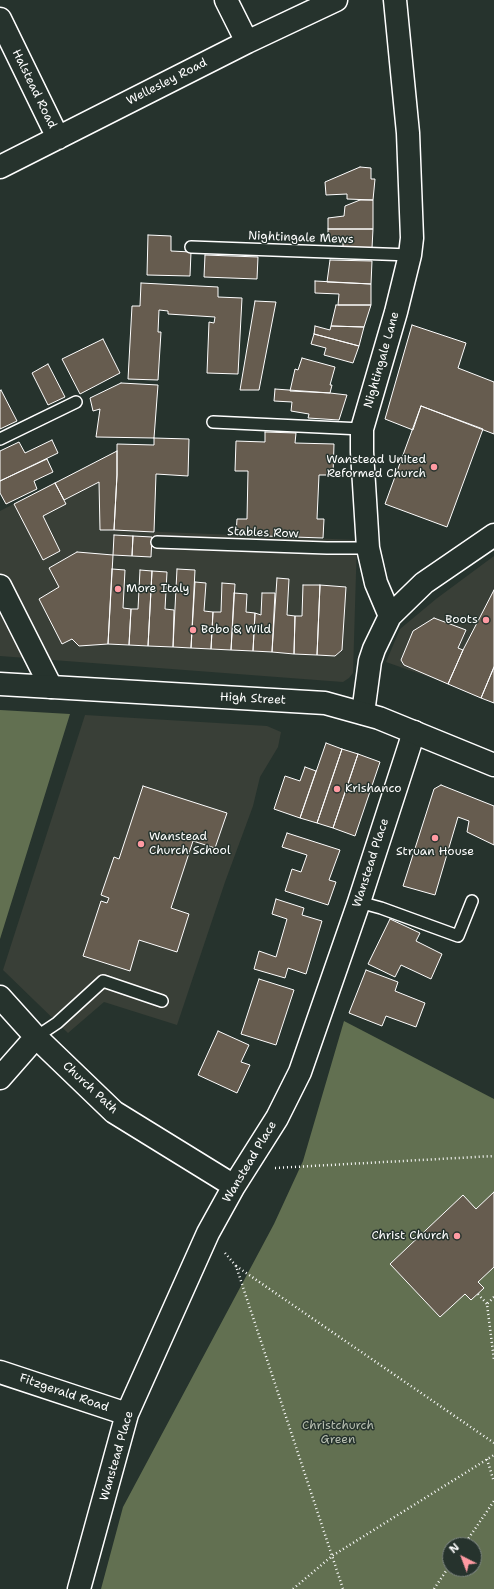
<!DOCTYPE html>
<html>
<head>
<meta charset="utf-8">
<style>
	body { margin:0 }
	#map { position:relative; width:494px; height:1589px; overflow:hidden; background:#26332d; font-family:"Shantell Sans",sans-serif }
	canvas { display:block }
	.north { position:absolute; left:442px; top:1537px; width:40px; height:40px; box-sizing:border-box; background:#26332d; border:1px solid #7d8581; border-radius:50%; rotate:318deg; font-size:11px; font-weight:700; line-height:16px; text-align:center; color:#fff }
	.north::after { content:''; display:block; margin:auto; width:14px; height:18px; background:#ff9aa2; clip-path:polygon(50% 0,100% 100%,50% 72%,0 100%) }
</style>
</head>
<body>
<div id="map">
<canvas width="494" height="1589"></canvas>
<div class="north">N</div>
</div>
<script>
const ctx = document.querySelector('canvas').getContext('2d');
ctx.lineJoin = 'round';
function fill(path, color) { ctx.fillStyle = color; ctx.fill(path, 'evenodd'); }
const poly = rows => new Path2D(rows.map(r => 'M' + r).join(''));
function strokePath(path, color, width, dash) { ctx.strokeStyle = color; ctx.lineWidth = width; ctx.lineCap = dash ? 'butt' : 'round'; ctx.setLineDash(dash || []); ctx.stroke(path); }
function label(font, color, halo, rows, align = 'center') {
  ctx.font = font + ' "Shantell Sans",sans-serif'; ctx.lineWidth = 3; ctx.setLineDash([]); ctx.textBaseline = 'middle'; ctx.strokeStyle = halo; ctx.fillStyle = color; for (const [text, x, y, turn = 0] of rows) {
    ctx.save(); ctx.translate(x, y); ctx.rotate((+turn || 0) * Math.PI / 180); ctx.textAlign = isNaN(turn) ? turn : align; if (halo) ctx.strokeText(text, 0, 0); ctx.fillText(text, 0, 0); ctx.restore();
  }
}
fill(poly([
	[117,451,117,475,114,530,357,540,353,673,349,678,343,682,0,656,0,511],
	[494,556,494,703,446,683,386,662,400,629,436,599],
	[85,715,267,726,281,732,278,747,260,777,253,806,225,882,177,1025,104,1002,68,1033,3,970]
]), '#393f37');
fill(poly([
	[0,710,70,714,0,939],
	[344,1021,494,1099,494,1589,101,1589,123,1507,274,1224,303,1161],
	[450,1545,474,1545,474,1569,450,1569]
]), '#627051');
const building = poly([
	[360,167,371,168,371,179,375,179,373,200,347,199,347,194,326,195,325,182,360,167],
	[360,200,373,200,373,229,328,229,328,218,344,216,345,206,360,200],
	[328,229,373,229,372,248,343,247,343,242,328,241,328,229],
	[148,235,171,236,171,251,191,252,190,276,147,275,148,235],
	[205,255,258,257,257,279,204,277,205,255],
	[330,260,372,261,371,284,327,282,330,260],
	[315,281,371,284,371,305,338,305,339,294,315,293,315,281],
	[141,283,218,287,218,297,242,298,238,374,207,373,209,322,214,323,215,317,168,314,168,311,159,310,158,332,161,332,158,380,128,379,132,306,140,306,141,283],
	[255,301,276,302,259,390,240,390,255,301],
	[336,305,371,305,364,327,331,326,336,305],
	[412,325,466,343,458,368,494,382,494,434,421,406,413,430,385,419,412,325],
	[315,326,330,330,331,326,364,327,359,346,314,334,315,326],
	[314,334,359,346,353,363,324,355,326,348,311,344,314,334],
	[103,339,120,373,80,394,62,359,103,339],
	[302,358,335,367,330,385,332,385,330,393,290,391,295,369,298,370,302,358],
	[48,364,65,397,48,405,32,373,48,364],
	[121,383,158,385,154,438,96,437,100,409,93,411,90,398,121,383],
	[275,389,330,393,347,395,339,420,308,418,309,414,291,411,292,402,274,401,275,389],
	[1,390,17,421,0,429,0,391,1,390],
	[421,406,483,429,447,527,385,504,421,406],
	[265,432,296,433,295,443,334,444,333,475,319,475,317,519,324,519,323,538,236,535,237,519,247,519,248,471,235,471,236,441,265,442,265,432],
	[154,438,189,439,188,476,156,474,154,532,114,530,117,475,117,444,154,445,154,438],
	[52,440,58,453,0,481,0,451,19,442,25,453,52,440],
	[117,451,117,475,114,530,100,530,99,482,64,500,55,483,117,451],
	[47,459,53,472,34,481,37,489,6,504,0,493,0,481,47,459],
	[55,483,66,504,43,516,60,551,43,560,14,504,55,483],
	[114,535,133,536,132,556,113,555,114,535],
	[133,536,152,537,151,557,132,556,133,536],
	[77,552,113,555,108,644,79,646,72,639,62,644,39,599,59,587,49,568,77,552],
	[112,569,125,570,123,608,131,609,129,645,108,644,112,569],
	[177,569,195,570,191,648,173,647,177,569],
	[140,570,152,571,148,646,129,645,131,609,138,609,140,570],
	[152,571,167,572,165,609,174,610,173,647,148,646,152,571],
	[277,578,289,579,287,615,295,616,294,654,272,652,277,578],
	[195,582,206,583,204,611,213,612,211,649,191,648,195,582],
	[222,583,235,584,231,650,211,649,213,612,221,612,222,583],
	[303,585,320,585,317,655,294,654,295,616,302,616,303,585],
	[320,585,346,587,342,650,335,656,317,655,320,585],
	[494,590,494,667,481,698,448,684,463,650,494,590],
	[234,593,247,594,246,612,255,613,253,651,231,650,234,593],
	[262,593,275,593,272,652,253,651,255,613,261,615,262,593],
	[434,618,466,630,458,648,463,650,448,684,404,665,401,660,413,631,434,618],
	[494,667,494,703,481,698,494,667],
	[326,743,342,749,317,823,300,818,326,743],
	[342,749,358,754,333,828,317,823,342,749],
	[358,754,380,762,355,836,333,828,358,754],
	[305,767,316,771,300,818,274,809,285,776,300,781,305,767],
	[441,785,494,806,494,845,467,832,469,821,458,817,435,895,403,886,434,789,441,785],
	[143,786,227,813,215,848,193,841,171,908,189,914,177,952,139,940,130,971,83,956,101,901,107,903,109,898,101,895,114,857,119,859,143,786],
	[287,833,340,850,329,880,336,882,328,905,285,891,292,869,301,872,307,855,282,847,287,833],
	[276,899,304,908,302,915,322,921,306,974,288,968,285,978,254,969,259,951,276,957,287,919,272,914,276,899],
	[390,919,420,933,416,941,442,954,431,979,401,965,395,977,368,964,390,919],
	[366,970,398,982,395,991,425,1003,416,1027,386,1016,382,1026,349,1013,366,970],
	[259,979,294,990,276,1045,241,1034,259,979],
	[218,1031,249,1045,241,1062,250,1065,237,1093,198,1075,218,1031],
	[494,1192,494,1267,478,1282,484,1288,471,1300,465,1294,440,1317,390,1264,463,1195,476,1209,494,1192]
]);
fill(building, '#665c4f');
strokePath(building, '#fff', 1);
const service = poly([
	[191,247,410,255],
	[213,422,362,429],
	[0,439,76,402],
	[157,542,327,548,368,548],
	[359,902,381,908,458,936,472,901],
	[36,1037,57,1023,103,981,162,1001]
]);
const minor = poly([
	[226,0,247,42],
	[0,19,58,138],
	[0,167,247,42,336,0],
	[0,586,51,687],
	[390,616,376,583,368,548,362,452,362,429,396,312,410,255,412,238,408,133,395,0],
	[363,713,370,661,374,649,390,616,424,583,494,535],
	[0,997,36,1037,114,1112,234,1186],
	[0,1078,36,1037],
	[0,1372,127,1414],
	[79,1589,127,1414,208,1233,234,1186,277,1118,300,1072,359,902,414,732]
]);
const tertiary = poly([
	[0,684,325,703,379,718,494,765]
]);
strokePath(service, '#fff', 14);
strokePath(minor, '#fff', 25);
strokePath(tertiary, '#fff', 25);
strokePath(poly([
	[275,1168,494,1156],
	[225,1253,236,1266,343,1589],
	[236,1266,494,1443],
	[478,1294,487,1304],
	[494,1297,487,1304,494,1360],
	[487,1459,494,1482],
	[464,1545,494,1501],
	[293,1589,332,1556,494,1455],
	[434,1589,450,1565]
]), '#fff', 2.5, [1, 3]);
strokePath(service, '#26332d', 11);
strokePath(minor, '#26332d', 22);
strokePath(tertiary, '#26332d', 22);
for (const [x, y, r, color] of [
	[434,467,4,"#ff9aa2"],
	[118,589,4,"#ff9aa2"],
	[486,620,4,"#ff9aa2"],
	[193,630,4,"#ff9aa2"],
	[337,789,4,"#ff9aa2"],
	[435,838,4,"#ff9aa2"],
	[141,844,4,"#ff9aa2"],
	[457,1236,4,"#ff9aa2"]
]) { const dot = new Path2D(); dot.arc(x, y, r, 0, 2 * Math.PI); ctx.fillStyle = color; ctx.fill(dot); strokePath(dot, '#26332d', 1.5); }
label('12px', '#fff', '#26332d', [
	["Wellesley Road",167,82,-27],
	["Halstead Road",34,89,64],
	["Nightingale Mews",301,238,2],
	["Nightingale Lane",382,360,-74],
	["Stables Row",263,533,2],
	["High Street",253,699,3],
	["Wanstead Place",371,863,-72],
	["Church Path",90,1088,43],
	["Wanstead Place",250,1162,-59],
	["Fitzgerald Road",64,1393,19],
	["Wanstead Place",117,1456,-74]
]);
label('12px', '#fff', '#26332d', [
	["Wanstead United",426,460,"right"],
	["Reformed Church",426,474,"right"],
	["More Italy",126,589],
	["Boots",478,620,"right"],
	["Bobo & Wild",201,630],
	["Krishanco",345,789],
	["Wanstead",149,837],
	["Church School",149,851],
	["Struan House",435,852,"center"],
	["Christ Church",449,1236,"right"]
], 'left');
label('12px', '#b8bfb1', '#26332d', [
	["Christchurch",338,1426],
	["Green",338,1440]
]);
</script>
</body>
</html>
